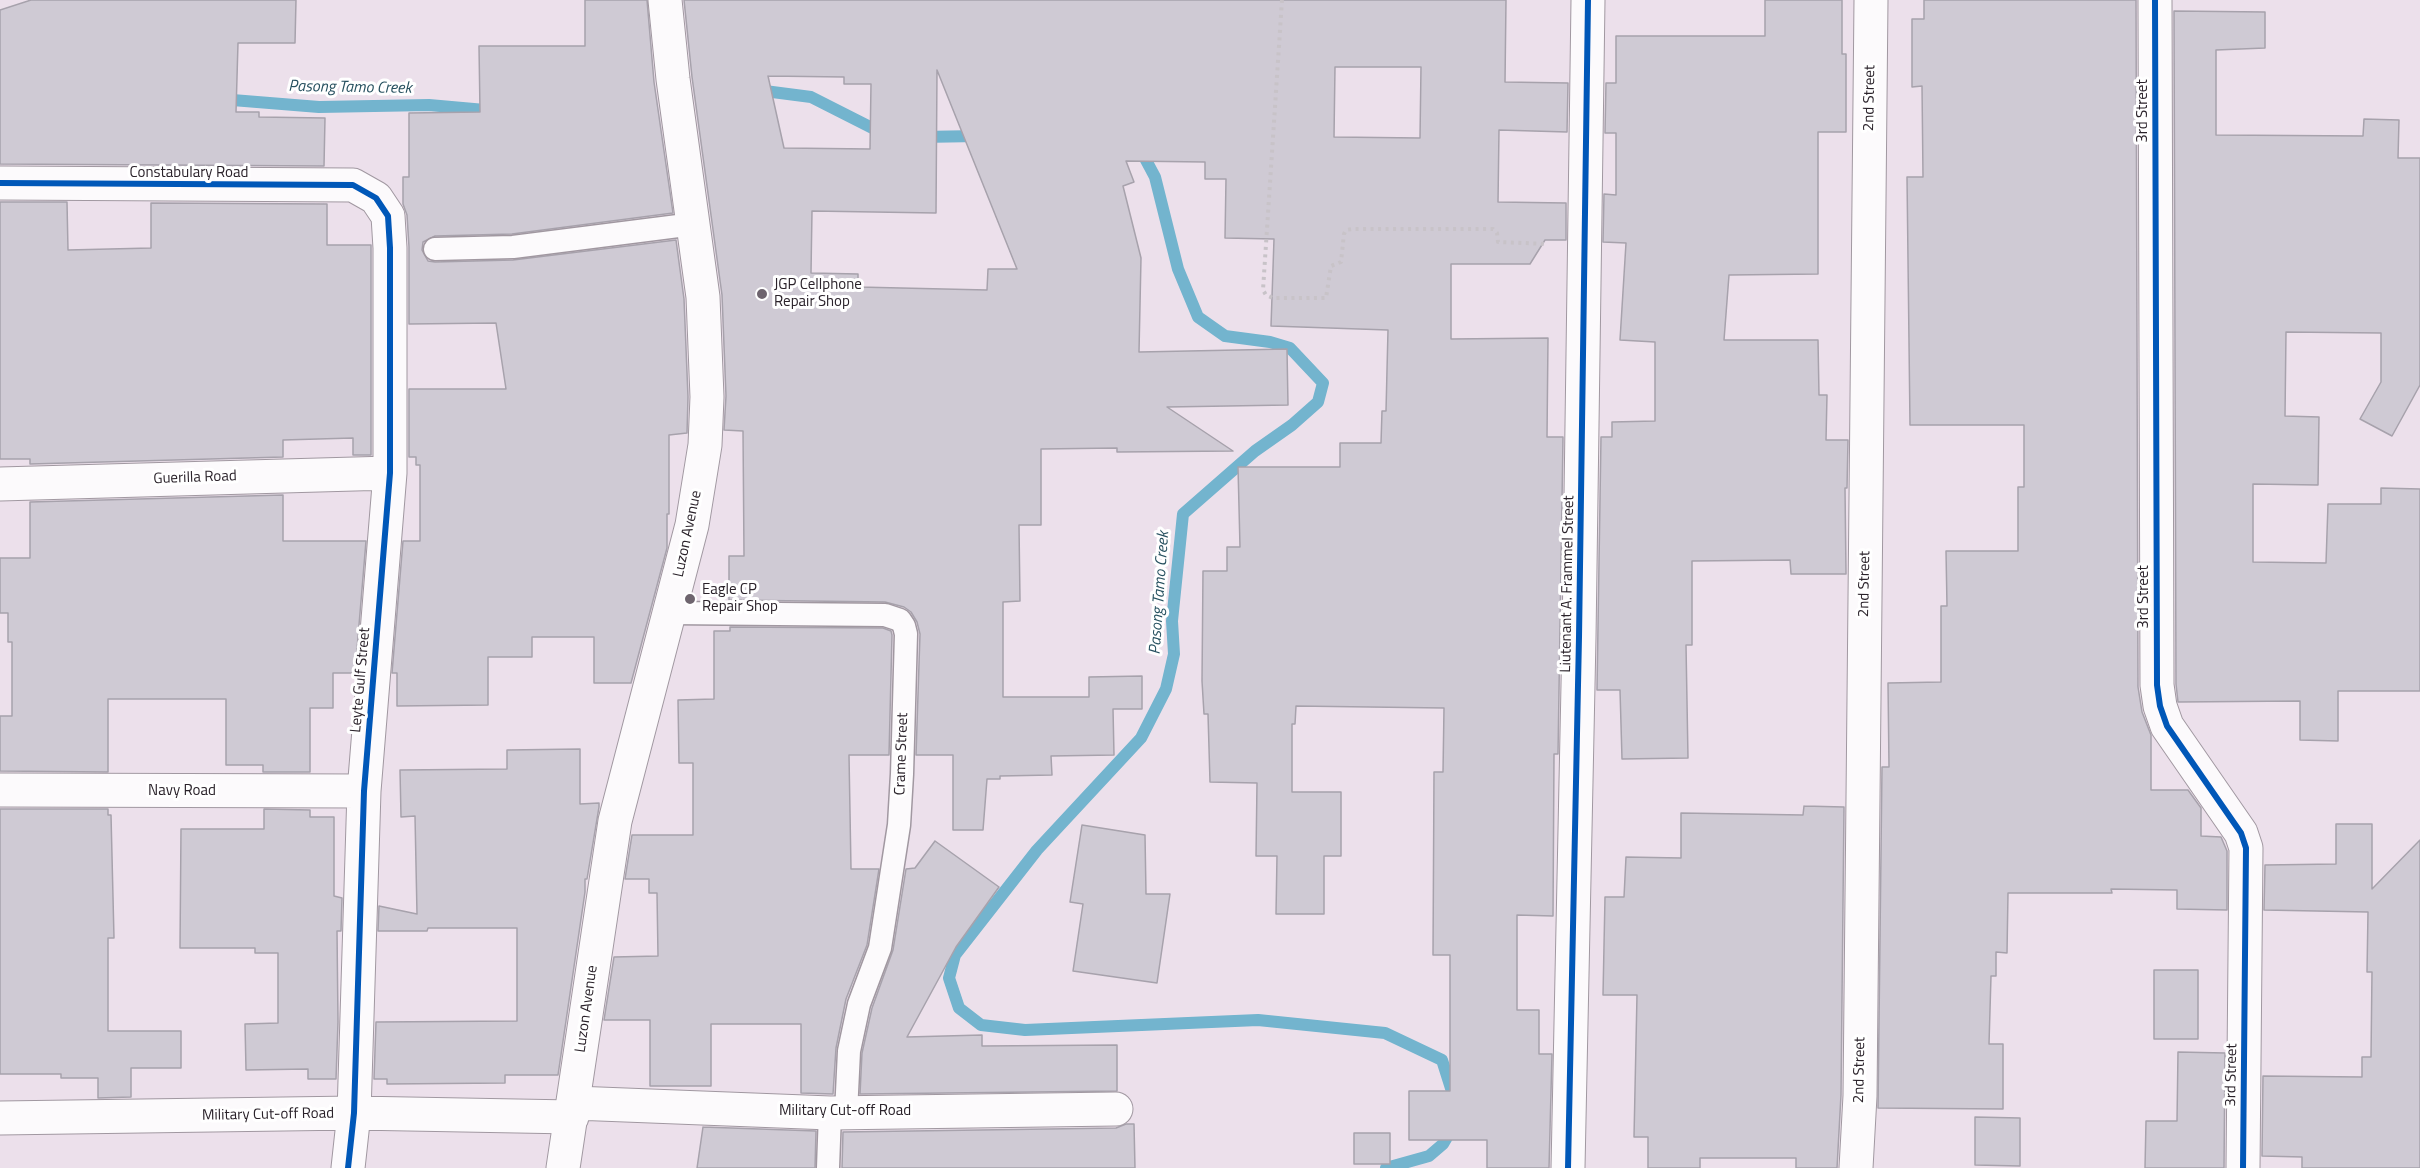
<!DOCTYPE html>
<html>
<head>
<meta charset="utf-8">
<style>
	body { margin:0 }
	canvas { display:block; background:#ece0eb }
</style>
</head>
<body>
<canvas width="2420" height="1168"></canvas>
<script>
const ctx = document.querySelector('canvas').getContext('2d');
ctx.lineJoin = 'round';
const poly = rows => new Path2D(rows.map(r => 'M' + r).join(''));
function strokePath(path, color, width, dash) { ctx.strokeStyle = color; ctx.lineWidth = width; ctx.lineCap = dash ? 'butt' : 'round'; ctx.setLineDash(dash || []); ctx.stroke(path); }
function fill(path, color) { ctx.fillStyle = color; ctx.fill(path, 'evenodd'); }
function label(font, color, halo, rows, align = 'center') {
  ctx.font = font + ' "Titillium Web",sans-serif'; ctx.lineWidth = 6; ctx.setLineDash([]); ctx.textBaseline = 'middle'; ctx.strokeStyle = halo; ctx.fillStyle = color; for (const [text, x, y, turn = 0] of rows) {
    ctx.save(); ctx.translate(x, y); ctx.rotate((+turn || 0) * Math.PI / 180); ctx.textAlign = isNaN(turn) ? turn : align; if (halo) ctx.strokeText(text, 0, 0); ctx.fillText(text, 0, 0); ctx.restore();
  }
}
strokePath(poly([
	[757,90,811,97,886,135],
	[220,99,319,107,429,105,496,111],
	[921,137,978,136],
	[1139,147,1155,177,1178,269,1198,317,1225,336,1270,342,1290,348,1323,383,1318,402,1292,425,1255,451,1183,514,1172,621,1174,654,1166,689,1141,738,1037,850,955,955,949,978,959,1008,981,1025,1025,1030,1258,1020,1385,1033,1442,1060,1455,1101],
	[1386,1168,1429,1156,1443,1144,1453,1127]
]), '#73b4ce', 12);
const building = poly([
	[31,0,296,0,295,43,238,43,236,112,259,112,259,117,325,118,324,166,0,164,0,10,31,0],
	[585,0,647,0,654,82,673,213,512,234,435,236,423,242,422,250,428,261,435,262,513,260,676,240,684,299,688,397,687,433,669,435,669,514,667,514,667,548,631,683,594,683,594,637,532,637,532,657,488,657,488,705,397,706,397,673,392,673,403,541,420,541,420,465,416,465,416,457,409,457,409,389,506,389,496,323,409,324,409,247,407,215,403,204,403,177,409,177,409,113,480,112,479,46,585,46,585,0],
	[684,0,1506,0,1505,82,1568,83,1567,132,1499,130,1498,202,1566,203,1566,240,1545,240,1530,264,1451,264,1451,339,1548,338,1547,437,1563,437,1558,754,1554,754,1553,916,1517,915,1517,1010,1539,1010,1539,1054,1552,1054,1549,1168,1487,1168,1487,1140,1409,1140,1409,1091,1450,1091,1450,955,1433,955,1434,772,1443,772,1444,708,1296,706,1295,724,1292,724,1292,792,1341,792,1341,856,1324,856,1324,914,1276,914,1277,856,1256,856,1257,783,1210,782,1208,714,1204,714,1202,681,1203,571,1227,571,1227,547,1240,547,1238,467,1340,467,1340,443,1381,443,1382,411,1386,411,1388,330,1271,326,1274,239,1225,238,1226,179,1205,179,1205,162,1126,161,1134,182,1123,186,1141,258,1139,352,1287,349,1288,405,1167,407,1233,451,1117,452,1117,448,1041,449,1041,525,1019,525,1020,601,1003,602,1003,697,1089,697,1089,677,1142,676,1142,709,1113,709,1114,755,1051,756,1052,775,1000,776,1000,779,987,779,983,830,953,830,953,755,916,755,920,634,917,622,911,612,904,607,885,602,729,600,729,556,744,556,743,431,724,430,726,396,722,295,692,77,684,0],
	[1335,67,1421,67,1420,138,1334,137,1335,67],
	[937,70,1017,269,988,269,987,290,858,287,858,274,811,273,812,211,936,213,937,70],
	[768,76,844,77,844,84,871,84,870,149,784,148,768,76],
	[1765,0,1842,0,1842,54,1846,54,1846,132,1818,132,1818,274,1729,275,1724,340,1818,340,1819,395,1827,395,1826,440,1848,440,1847,488,1845,488,1846,574,1791,574,1790,560,1692,561,1692,645,1686,645,1688,758,1622,759,1620,690,1597,690,1601,437,1612,437,1612,422,1655,421,1655,342,1620,340,1626,243,1603,242,1604,194,1616,195,1616,133,1605,133,1606,83,1616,83,1616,36,1765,36,1765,0],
	[1924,0,2136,0,2138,687,2142,712,2151,735,2151,790,2188,790,2201,808,2201,836,2221,837,2227,851,2227,910,2177,909,2177,890,2111,889,2112,893,2008,893,2007,953,1996,952,1996,976,1991,976,1989,1044,2003,1044,2003,1109,1878,1108,1882,767,1889,767,1888,683,1941,682,1941,606,1947,606,1946,551,2018,551,2018,487,2024,487,2024,425,1910,425,1907,177,1923,177,1922,86,1912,87,1912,19,1924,19,1924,0],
	[2174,11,2265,12,2265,48,2216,50,2216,135,2363,136,2364,119,2399,120,2398,158,2420,158,2420,385,2392,436,2360,419,2381,382,2381,333,2286,332,2285,416,2319,417,2318,485,2253,484,2253,562,2326,563,2328,504,2381,504,2381,488,2420,489,2420,691,2338,691,2338,741,2300,740,2300,701,2178,702,2176,684,2174,11],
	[0,202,67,202,68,250,151,248,151,203,327,204,327,245,371,245,371,455,353,455,353,438,283,440,283,457,30,464,30,459,0,459,0,202],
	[283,495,283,541,366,541,355,673,333,673,333,708,310,708,310,772,263,772,263,765,226,765,226,699,108,699,108,772,0,771,0,716,12,716,12,642,8,642,8,613,0,613,0,558,30,558,30,502,283,495],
	[730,627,883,628,891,631,892,635,889,755,849,755,851,869,879,869,867,945,846,999,836,1048,833,1094,801,1093,801,1024,711,1024,711,1086,650,1086,650,1020,604,1020,614,957,658,956,657,893,649,893,649,879,625,879,632,835,693,835,693,763,679,763,678,700,714,699,714,631,730,631,730,627],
	[580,749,580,804,599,803,599,807,587,879,585,879,585,892,558,1075,505,1075,505,1083,387,1084,387,1079,374,1079,376,1022,517,1021,517,928,428,928,427,931,378,931,379,906,417,914,415,816,401,817,400,770,507,769,507,750,580,749],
	[1804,806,1844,807,1841,1095,1837,1168,1796,1168,1796,1158,1700,1158,1700,1168,1648,1168,1648,1137,1634,1137,1637,995,1603,995,1605,897,1624,897,1626,857,1681,858,1681,813,1803,815,1804,806],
	[0,809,108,809,108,815,111,815,114,938,108,938,108,1031,181,1031,181,1068,131,1068,131,1097,98,1098,98,1078,61,1078,61,1074,0,1074,0,809],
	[264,809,310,810,310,817,334,817,334,896,342,898,341,931,337,931,338,1022,336,1079,308,1079,308,1069,246,1070,245,1024,278,1023,278,953,255,953,255,948,180,948,181,829,264,829,264,809],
	[2336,824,2372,824,2372,889,2420,840,2420,1168,2302,1168,2302,1157,2262,1156,2263,1076,2362,1077,2362,1057,2371,1057,2372,972,2367,972,2368,912,2264,910,2265,865,2336,864,2336,824],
	[1082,825,1145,835,1146,894,1170,894,1157,983,1073,971,1083,904,1070,902,1082,825],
	[935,841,999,887,956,947,907,1037,982,1035,982,1046,1117,1045,1117,1091,860,1094,862,1053,872,1008,893,950,906,869,915,868,935,841],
	[2154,970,2198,970,2198,1039,2154,1039,2154,970],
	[2178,1052,2225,1053,2224,1168,2145,1168,2146,1121,2177,1121,2178,1052],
	[1975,1117,2020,1118,2020,1166,1975,1165,1975,1117],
	[1126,1124,1134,1124,1135,1168,842,1168,843,1132,1116,1128,1126,1124],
	[703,1127,816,1131,815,1168,697,1168,703,1127],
	[1354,1133,1390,1133,1390,1164,1354,1164,1354,1133]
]);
fill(building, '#cfcad4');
strokePath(building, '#a7a2ac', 1.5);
const lane = poly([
	[435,249,513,247,694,224],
	[671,613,885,615,900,620,904,626,906,634,902,774,899,825,880,948,859,1004,849,1051,846,1113],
	[828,1168,830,1113]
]);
const street = poly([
	[2155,0,2157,685,2160,706,2167,726,2241,833,2246,848,2243,1168],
	[0,183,353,185,376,198,388,216,390,248,390,473,364,791,354,1113,348,1168],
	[0,484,390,473],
	[0,790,364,791],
	[574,1103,830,1113,1116,1109],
	[0,1118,354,1113,572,1117],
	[1568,1168,1579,637,1588,0],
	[1856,1168,1860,1096,1871,0]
]);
const secondary = poly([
	[563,1168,615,821,692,525,705,445,707,397,703,297,673,79,665,0]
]);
strokePath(lane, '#a198a1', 25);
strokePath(street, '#a198a1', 35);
strokePath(secondary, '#a198a1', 35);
strokePath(poly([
	[1282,0,1263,290,1266,295,1273,298,1326,298,1331,266,1341,262,1344,234,1346,230,1352,229,1493,229,1497,233,1498,242,1548,244]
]), '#c8c3c8', 4, [3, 4.5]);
strokePath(lane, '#fcfafc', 22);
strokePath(street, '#fcfafc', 33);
strokePath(secondary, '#fcfafc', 33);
strokePath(poly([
	[2155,0,2157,685,2160,706,2167,726,2241,833,2246,848,2243,1168],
	[0,183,353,185,376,198,388,216,390,248,390,473,364,791,354,1113,348,1168],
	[1568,1168,1579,637,1588,0]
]), '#0057b8', 6);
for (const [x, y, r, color] of [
	[762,294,6,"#6e646e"],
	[690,599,6,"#6e646e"]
]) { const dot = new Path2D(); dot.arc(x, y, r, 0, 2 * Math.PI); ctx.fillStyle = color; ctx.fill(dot); strokePath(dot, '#fff', 2); }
label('15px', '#2a222a', '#fff', [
	["2nd Street",1870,98,-89],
	["3rd Street",2143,111,-90],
	["Constabulary Road",189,173],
	["Guerilla Road",195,478,-2],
	["Luzon Avenue",688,534,-78],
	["Liutenant A. Frammel Street",1568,584,-89],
	["2nd Street",1865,584,-89],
	["3rd Street",2144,597,-90],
	["Leyte Gulf Street",361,680,-85],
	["Crame Street",902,754,-88],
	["Navy Road",182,791],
	["Luzon Avenue",587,1009,-82],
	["2nd Street",1860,1070,-89],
	["3rd Street",2232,1075,-89],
	["Military Cut-off Road",845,1111],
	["Military Cut-off Road",268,1115,-1]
]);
label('15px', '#2a222a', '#fff', [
	["JGP Cellphone",774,285],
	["Repair Shop",774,302],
	["Eagle CP",702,590],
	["Repair Shop",702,607]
], 'left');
label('italic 16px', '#275160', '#fff', [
	["Pasong Tamo Creek",350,88,1],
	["Pasong Tamo Creek",1160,593,-86]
]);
</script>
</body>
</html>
